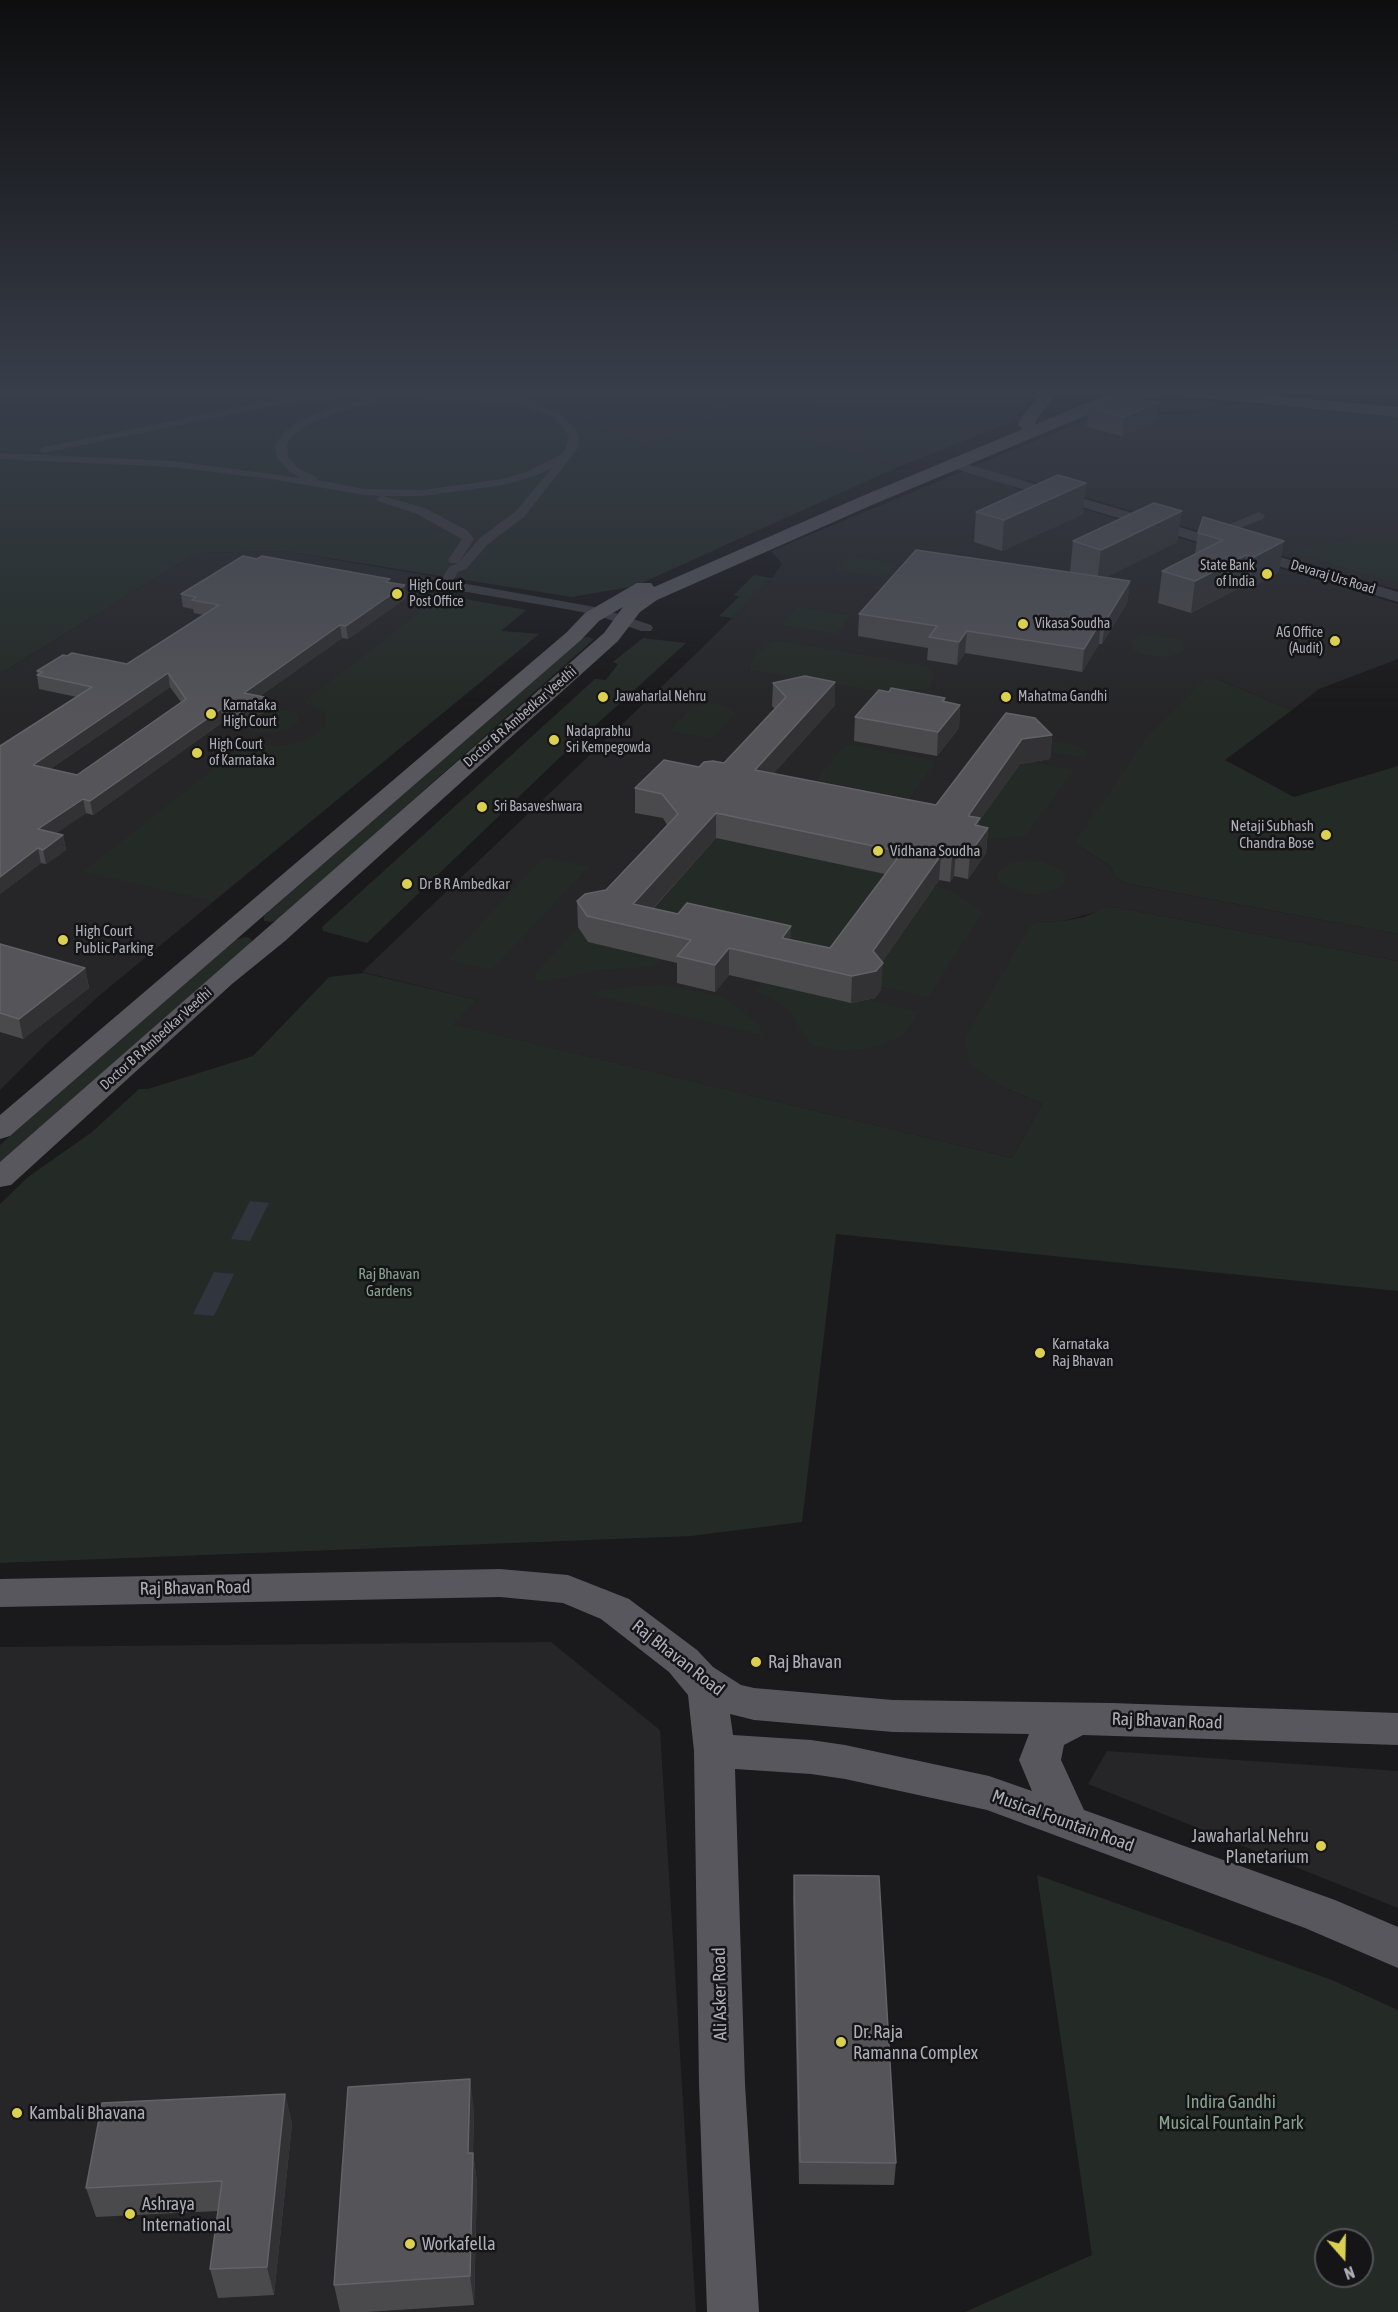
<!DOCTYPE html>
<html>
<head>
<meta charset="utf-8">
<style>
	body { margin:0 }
	#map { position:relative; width:1398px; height:2312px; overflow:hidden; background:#1a191b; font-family:"Asap Condensed",sans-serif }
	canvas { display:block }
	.north { position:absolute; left:1314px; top:2228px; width:60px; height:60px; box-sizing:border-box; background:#151416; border:2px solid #525257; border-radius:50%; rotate:160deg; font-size:16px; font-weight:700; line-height:24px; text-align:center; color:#aeaeb9 }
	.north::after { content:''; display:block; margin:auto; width:21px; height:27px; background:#dcd050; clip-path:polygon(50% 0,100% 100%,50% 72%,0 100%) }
</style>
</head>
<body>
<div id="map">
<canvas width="1398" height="2312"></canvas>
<div class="north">N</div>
</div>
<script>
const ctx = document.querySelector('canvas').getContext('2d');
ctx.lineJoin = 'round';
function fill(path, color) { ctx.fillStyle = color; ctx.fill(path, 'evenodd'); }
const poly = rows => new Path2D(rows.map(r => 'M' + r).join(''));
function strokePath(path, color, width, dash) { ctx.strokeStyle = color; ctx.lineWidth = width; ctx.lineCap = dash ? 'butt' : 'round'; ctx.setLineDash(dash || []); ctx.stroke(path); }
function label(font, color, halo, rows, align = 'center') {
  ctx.font = font + ' "Asap Condensed",sans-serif'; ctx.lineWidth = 5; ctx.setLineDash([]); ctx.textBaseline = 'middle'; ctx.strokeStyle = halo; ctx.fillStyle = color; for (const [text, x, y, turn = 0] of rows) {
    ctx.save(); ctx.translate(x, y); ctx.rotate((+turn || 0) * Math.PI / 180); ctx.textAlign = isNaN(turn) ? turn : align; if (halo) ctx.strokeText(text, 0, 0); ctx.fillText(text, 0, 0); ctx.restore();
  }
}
fill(poly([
	[802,391,1040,391,1010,423,898,467,785,436,820,421],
	[728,403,733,414,644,446,581,420],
	[1239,403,1398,417,1398,590,1027,480,1011,487,1398,604,1398,659,1319,689,1292,710,1219,680,1207,678,1081,847,1110,866,1117,879,1129,884,1398,934,1398,961,1114,907,1063,921,1038,922,999,1085,1042,1104,1012,1158,452,1024,477,1000,362,972,702,648,772,578,782,564,771,551,1071,426,1114,411,1143,414,1186,414,1221,408],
	[285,551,436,577,429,584,427,592,526,610,501,631,539,634,100,995,45,1045,0,1090,0,674,197,553],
	[551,1642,660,1730,696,2312,0,2312,0,1647],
	[1107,1751,1398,1771,1398,1908,1088,1784]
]), '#262628');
fill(poly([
	[0,391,802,391,820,421,786,436,898,467,635,586,572,597,285,551,197,553,0,674],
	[728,403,733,414,644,446,582,421],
	[1195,400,1220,404,1197,411,1133,413,1141,403],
	[909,422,949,429,957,436,935,447,902,455,868,448,863,439,881,426],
	[1370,536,1398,538,1398,584,1288,551],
	[848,556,897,564,884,578,834,570],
	[754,575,772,578,732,618,719,616,739,597,734,595],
	[442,595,526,610,501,631,539,634,213,901,83,872,244,745,284,746,303,741,317,734,326,725,326,715,318,708,304,702],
	[797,607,851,615,836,634,781,625],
	[1143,635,1174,638,1182,642,1185,650,1172,656,1162,657,1141,654,1134,650,1131,641],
	[588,637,594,639,279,919,272,922,264,921,264,916,429,771,581,638],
	[643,638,686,643,554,763,367,943,323,931,322,927,595,679,606,680,618,664,613,662],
	[779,641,926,666,935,675,928,689,900,691,893,694,751,670,750,666,755,657,770,643],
	[1207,678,1219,680,1292,710,1225,760,1294,797,1398,766,1398,934,1129,884,1117,879,1110,866,1081,847,1076,841,1149,735],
	[709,703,721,705,731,709,735,714,713,738,670,731,692,708],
	[270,709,288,710,295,713,299,717,298,722,287,730,277,732,255,733,245,729,243,727],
	[1038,739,1077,746,1088,752,1085,758,1030,748],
	[846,744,936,761,909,798,816,780],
	[1022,760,1074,770,1025,836,986,839,969,836],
	[669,831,683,834,584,941,661,959,653,967,600,970,545,981,536,980,534,975],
	[716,838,731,842,901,877,829,975,633,930],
	[543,858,589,866,491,970,448,959],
	[1027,860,1040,861,1061,870,1066,877,1065,883,1059,889,1037,895,1023,893,1001,884,997,878,998,871,1014,862],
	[935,886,950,891,983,912,928,997,867,983],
	[1114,907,1398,961,1398,1291,836,1234,802,1522,691,1536,0,1563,0,1204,28,1177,92,1132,139,1089,148,1089,253,1056,329,977,364,973,477,1000,453,1024,1012,1158,1042,1104,999,1085,970,1064,965,1038,1031,925,1038,922,1063,921,1084,917,1102,909],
	[245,937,250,938,252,941,249,945,0,1163,0,1145,235,940],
	[762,982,853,1003,858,997,919,1012,903,1035,884,1044,860,1050,840,1051,812,1046,786,1007,768,996,755,992],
	[665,985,724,997,759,1025,763,1035,590,994,605,989],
	[1037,1875,1332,1980,1398,2010,1398,2312,965,2312,1092,2255],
	[1326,2240,1362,2240,1362,2276,1326,2276]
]), '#242b26');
fill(poly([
	[250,1201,269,1203,250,1241,231,1239],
	[214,1272,234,1274,214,1316,193,1314]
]), '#31353e');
fill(poly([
	[348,391,413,391,505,396,532,391,557,391,552,394,521,399,560,413,576,430,579,438,578,448,524,517,488,544,466,569,458,572,451,584,467,584,600,608,651,625,653,628,651,631,641,631,597,615,566,609,467,592,438,590,437,587,449,567,458,563,450,563,448,560,462,539,417,514,378,501,376,499,381,496,364,495,271,479,173,467,0,459,0,453,173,461,300,478,290,472,277,458,275,445,282,434,301,420,330,408,369,398,373,399,373,403,338,412,309,424,290,438,287,445,288,457,298,468,316,477,317,480,364,489,423,490,502,479,529,471,562,454,566,448,569,438,566,431,552,417,514,403,372,395,298,401,44,453,38,450,44,447,298,395,348,391],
	[552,468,516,511,480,538,459,562,474,539,468,531,425,508,383,496,423,496,503,485,537,475,552,468],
	[1259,512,1265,516,1263,519,1211,539,1203,539,1201,536,1259,512]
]), '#3d3d42');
fill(poly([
	[957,461,1398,592,1398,602,952,468,950,465,957,461]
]), '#3d3d42');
fill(poly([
	[1044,391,1060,391,1038,417,1034,425,1108,394,1106,391,1224,391,1398,407,1398,417,1172,395,1139,399,1128,398,872,505,657,600,640,612,618,641,285,941,232,984,11,1185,0,1187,0,1162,604,633,623,607,599,621,581,640,10,1136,0,1139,0,1115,567,632,585,613,637,583,651,583,654,587,860,497,1023,429,1018,425,1022,416,1044,391],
	[500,1569,568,1575,629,1599,697,1650,713,1667,741,1685,754,1688,893,1700,1111,1703,1398,1713,1398,1745,1083,1735,1064,1745,1061,1760,1084,1810,1335,1900,1398,1927,1398,1968,1305,1928,987,1810,845,1779,811,1774,735,1769,745,2084,759,2312,707,2312,699,2084,694,1751,688,1695,669,1672,601,1619,563,1603,500,1597,0,1607,0,1579,500,1569],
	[730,1714,754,1720,893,1732,1029,1734,1019,1760,1032,1791,989,1776,845,1745,811,1740,733,1735,730,1714]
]), '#58575e');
fill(poly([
	[1159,402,1156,421,1122,436,1087,427,1089,407],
	[976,512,1083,514,1002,551,974,542],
	[1203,517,1279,572,1249,589,1241,587,1191,613,1158,603,1162,571,1195,554,1198,533],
	[1073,541,1177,542,1106,577,1130,581,1127,603,1102,644,1099,644,1082,672,965,653,957,665,927,660,928,648,858,636,859,614,1070,572],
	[391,583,406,598,348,639,342,638,260,696,264,697,266,711,243,727,223,722,93,815,86,813,56,833,63,835,66,850,46,864,41,863,0,894,77,697,39,689,37,675,38,675,37,671,127,664,204,615,194,613,193,609,183,607,181,594],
	[170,687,181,702,77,775,50,769],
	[835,682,835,705,773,774,936,805,1052,735,1050,759,1020,764,979,821,979,826,988,828,986,853,968,879,954,876,950,882,939,880,882,962,881,990,875,998,851,1003,729,975,715,992,677,983,677,963,588,942,578,927,577,901,606,890,667,825,663,818,635,813,635,788,699,767,724,763,775,709,772,706,773,683],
	[716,838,885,874,830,948,653,909],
	[889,692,945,698,945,702,960,705,959,728,937,756,854,741,855,717],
	[0,944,85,968,89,988,23,1039,0,1032],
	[794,1875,896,2163,894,2185,799,2184,793,1898],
	[285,2094,292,2124,274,2295,218,2298,210,2269,218,2211,96,2217,86,2188],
	[474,2109,473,2153,477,2182,474,2305,367,2312,340,2312,334,2285]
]), '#4a4a4d');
fill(poly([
	[1159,402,1156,421,1122,436,1124,417],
	[1086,483,1083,514,1002,551,1004,520],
	[1182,511,1177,542,1097,582,1101,550],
	[1284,541,1279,572,1249,589,1254,557],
	[1246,555,1241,587,1191,613,1195,581],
	[1130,581,1127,603,1102,644,1105,622],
	[405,585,406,598,348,639,346,626],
	[1101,621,1099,644,1082,672,1084,649],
	[340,625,342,638,246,706,244,693],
	[967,631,965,653,957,665,959,642],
	[168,673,170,687,35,779,33,765],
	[835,682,835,705,755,794,755,770],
	[264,697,266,711,243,727,242,713],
	[960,705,959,728,937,756,938,732],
	[221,709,223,722,93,815,90,801],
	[1052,735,1050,759,1020,764,979,821,978,843,988,828,986,853,968,879,970,853,968,816,1022,739],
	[83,799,86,813,41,844,38,829],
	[716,813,716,838,636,927,633,904],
	[63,835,66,850,46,864,43,850],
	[38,848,41,863,0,894,0,877],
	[956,850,954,876,950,882,952,857],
	[941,855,939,880,875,972,883,963,881,990,875,998,851,1003,852,976,873,951],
	[791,926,791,953,782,938],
	[729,948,729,975,715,992,715,965],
	[85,968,89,988,23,1039,19,1019],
	[470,2079,474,2109,472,2183,468,2153],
	[285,2094,292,2124,274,2295,267,2267],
	[473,2153,477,2182,474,2305,470,2276]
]), '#323234');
const building = poly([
	[1119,396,1159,402,1124,417,1089,407,1119,396],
	[1058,475,1086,483,1004,520,976,512,1058,475],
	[1154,503,1182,511,1101,550,1073,541,1154,503],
	[1203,517,1284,541,1254,557,1246,555,1195,581,1162,571,1223,540,1198,533,1203,517],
	[916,550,1130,581,1105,622,1101,621,1084,649,967,631,959,642,929,637,937,626,859,614,916,550],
	[243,556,257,559,262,556,390,579,386,582,405,585,346,626,340,625,244,693,264,697,242,713,221,709,90,801,83,799,38,829,63,835,43,850,38,848,0,877,0,746,92,687,37,675,43,672,37,671,63,655,67,656,72,653,127,664,219,605,192,600,196,597,181,594,243,556],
	[168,673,186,699,77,775,33,765,168,673],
	[805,676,835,682,755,770,936,805,1006,713,1035,718,1052,735,1022,739,968,816,980,818,975,825,988,828,970,853,956,850,952,857,941,855,873,951,883,963,876,971,852,976,729,948,715,965,677,956,691,940,587,916,577,901,585,894,606,890,678,814,662,794,635,788,664,760,699,767,704,762,713,761,724,763,786,697,773,683,805,676],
	[716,813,902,852,830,948,782,938,791,926,687,903,678,914,633,904,716,813],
	[891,688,945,698,942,701,960,705,938,732,855,717,879,690,889,692,891,688],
	[0,944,85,968,19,1019,0,1013,0,944],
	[794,1875,879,1876,896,2163,800,2162,794,1875],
	[470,2079,468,2153,473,2153,470,2276,334,2285,348,2087,470,2079],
	[285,2094,267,2267,210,2269,222,2181,86,2188,102,2103,285,2094]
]);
fill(building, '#545459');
strokePath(building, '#626268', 1.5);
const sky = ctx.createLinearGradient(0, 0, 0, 714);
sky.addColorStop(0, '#0e0e0f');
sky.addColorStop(0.55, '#383e4a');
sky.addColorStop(1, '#383e4a00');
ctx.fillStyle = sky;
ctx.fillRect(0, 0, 1398, 714);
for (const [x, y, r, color] of [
	[1267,574,6,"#dcd050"],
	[397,594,6,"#dcd050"],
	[1023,624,6,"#dcd050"],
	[1335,641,6,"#dcd050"],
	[603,697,6,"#dcd050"],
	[1006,697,6,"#dcd050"],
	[211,714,6,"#dcd050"],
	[554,740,6,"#dcd050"],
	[197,753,6,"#dcd050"],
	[482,807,6,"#dcd050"],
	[1326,835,6,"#dcd050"],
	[878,851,6,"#dcd050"],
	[407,884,6,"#dcd050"],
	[63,940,6,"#dcd050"],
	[1040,1353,6,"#dcd050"],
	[756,1662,6,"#dcd050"],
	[1321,1846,6,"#dcd050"],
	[841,2042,6,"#dcd050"],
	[17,2113,6,"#dcd050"],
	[130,2214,6,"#dcd050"],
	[410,2244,6,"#dcd050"]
]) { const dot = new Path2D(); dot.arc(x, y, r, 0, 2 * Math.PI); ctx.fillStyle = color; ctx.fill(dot); strokePath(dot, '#151416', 2); }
label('14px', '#aeaeb9', '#151416', [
	["State Bank",1255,566,"right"],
	["of India",1255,582,"right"],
	["High Court",409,586],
	["Post Office",409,602],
	["Vikasa Soudha",1035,624],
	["AG Office",1323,633,"right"],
	["(Audit)",1323,649,"right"],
	["Jawaharlal Nehru",615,697],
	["Mahatma Gandhi",1018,697],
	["Karnataka",223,706],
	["High Court",223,722],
	["Nadaprabhu",566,732],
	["Sri Kempegowda",566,748],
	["High Court",209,745],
	["of Karnataka",209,761],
	["Sri Basaveshwara",494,807]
], 'left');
label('14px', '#aeaeb9', '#151416', [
	["Devaraj Urs Road",1333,577,17],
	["Doctor B R Ambedkar Veedhi",520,717,-41],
	["Doctor B R Ambedkar Veedhi",156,1039,-42]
]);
label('15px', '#aeaeb9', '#151416', [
	["Netaji Subhash",1314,826,"right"],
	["Chandra Bose",1314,843,"right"],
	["Vidhana Soudha",890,851],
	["Dr B R Ambedkar",419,884],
	["High Court",75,931],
	["Public Parking",75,948],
	["Karnataka",1052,1344],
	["Raj Bhavan",1052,1361]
], 'left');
label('15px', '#87a28f', '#151416', [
	["Raj Bhavan",389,1274],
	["Gardens",389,1291]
]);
label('18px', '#aeaeb9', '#151416', [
	["Raj Bhavan Road",195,1588,-1],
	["Raj Bhavan Road",678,1658,38],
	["Raj Bhavan Road",1167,1721,2],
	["Musical Fountain Road",1063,1821,20],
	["Ali Asker Road",720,1994,-91]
]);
label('18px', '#aeaeb9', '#151416', [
	["Raj Bhavan",768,1662],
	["Jawaharlal Nehru",1309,1836,"right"],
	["Planetarium",1309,1857,"right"],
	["Dr. Raja",853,2032],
	["Ramanna Complex",853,2053],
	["Kambali Bhavana",29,2113],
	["Ashraya",142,2204],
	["International",142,2225],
	["Workafella",422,2244]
], 'left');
label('18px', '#87a28f', '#151416', [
	["Indira Gandhi",1231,2102],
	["Musical Fountain Park",1231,2123]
]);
</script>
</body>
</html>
